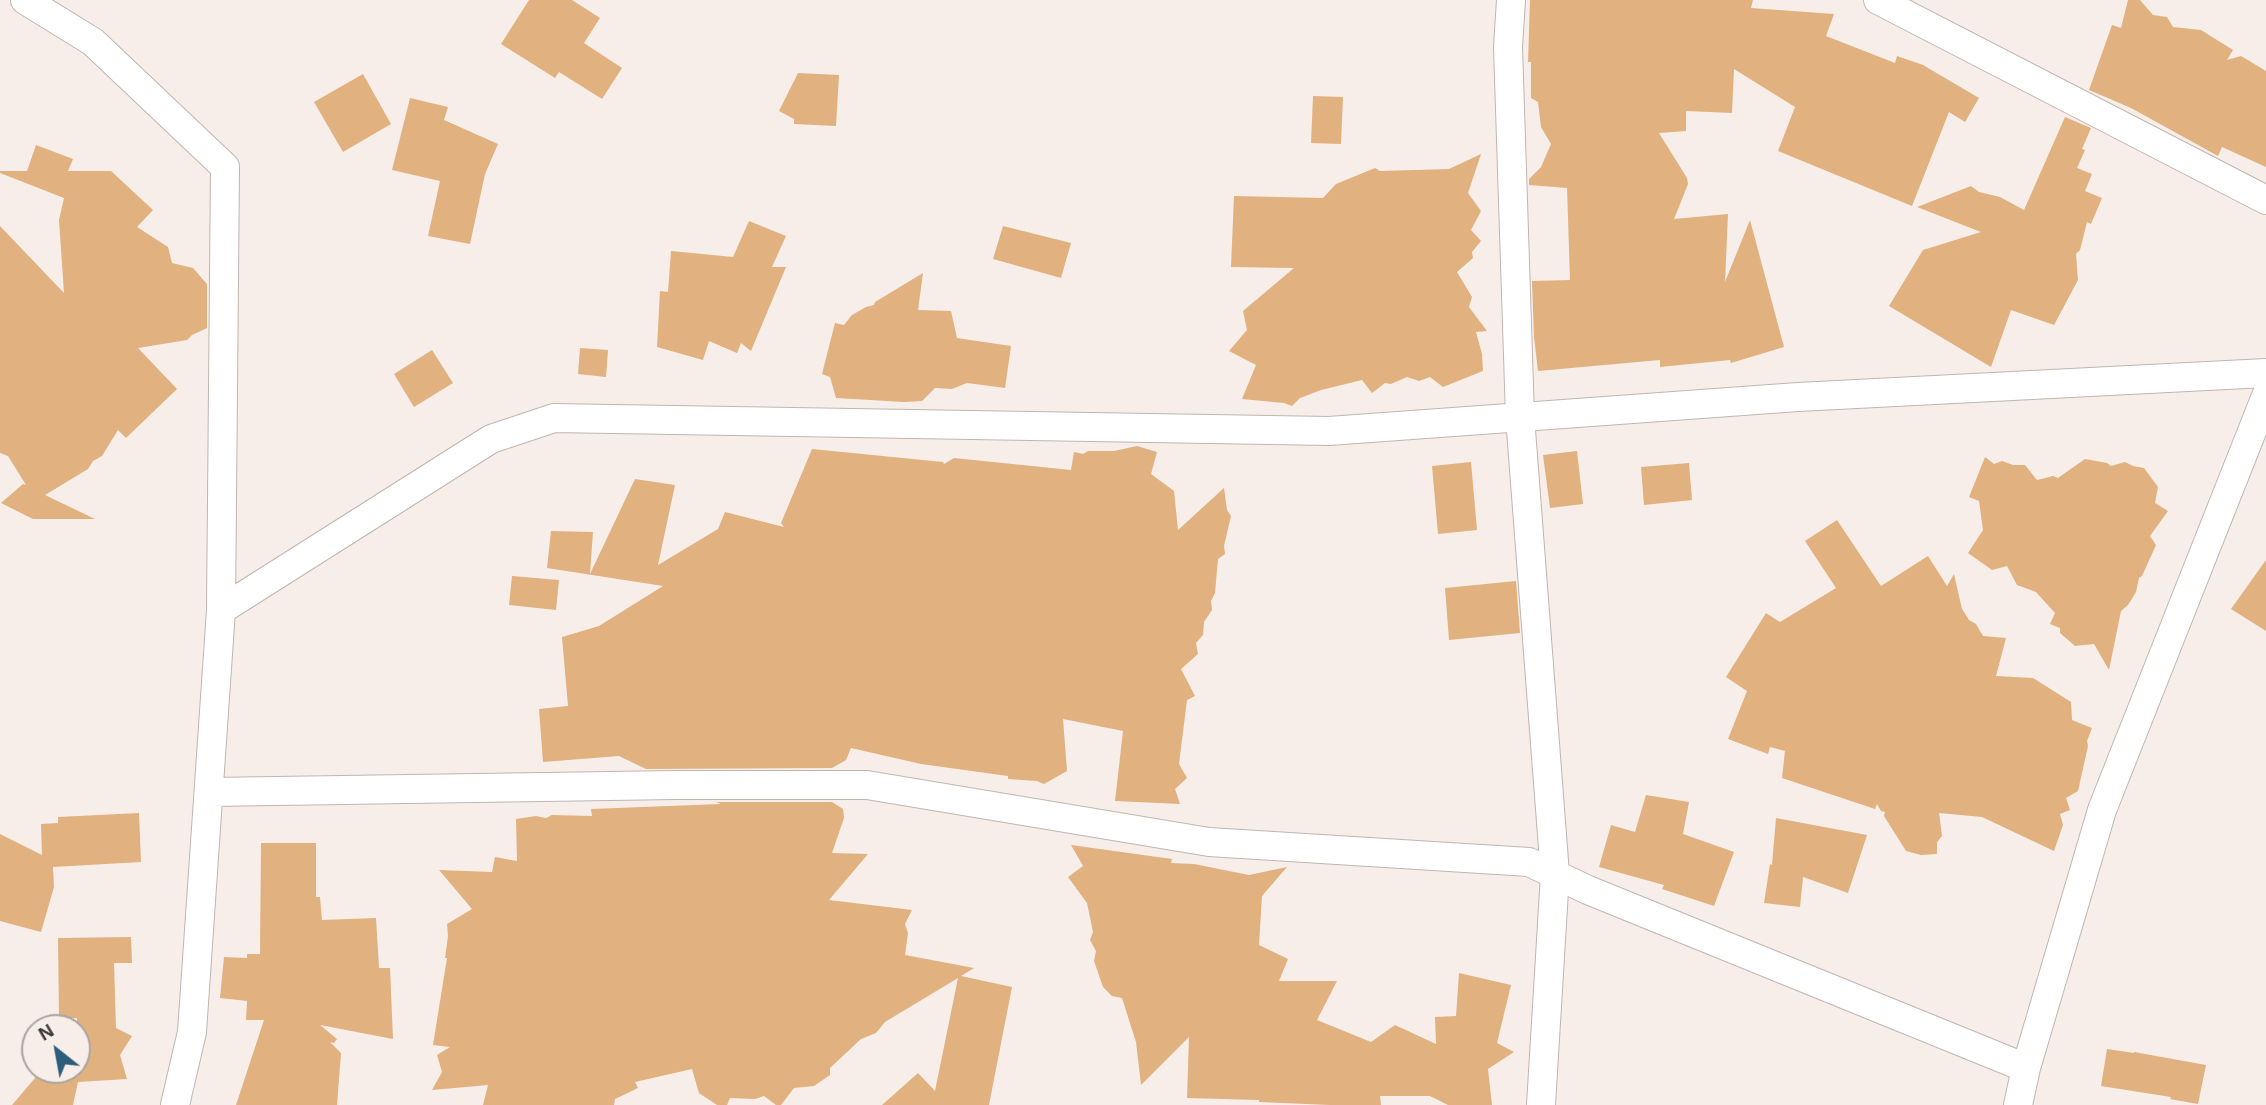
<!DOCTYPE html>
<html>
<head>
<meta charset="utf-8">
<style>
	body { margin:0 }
	#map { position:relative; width:2266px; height:1105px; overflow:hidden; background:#f7eee9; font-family:Arial,sans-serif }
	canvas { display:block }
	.north { position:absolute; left:21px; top:1014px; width:70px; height:70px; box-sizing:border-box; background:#f7eee9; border:2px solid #aba4a0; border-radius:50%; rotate:329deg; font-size:19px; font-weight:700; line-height:28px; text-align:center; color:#393533 }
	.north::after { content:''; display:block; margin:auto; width:24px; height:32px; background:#2c5d7b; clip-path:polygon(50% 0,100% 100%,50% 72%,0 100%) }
</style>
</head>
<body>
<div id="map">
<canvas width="2266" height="1105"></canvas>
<div class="north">N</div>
</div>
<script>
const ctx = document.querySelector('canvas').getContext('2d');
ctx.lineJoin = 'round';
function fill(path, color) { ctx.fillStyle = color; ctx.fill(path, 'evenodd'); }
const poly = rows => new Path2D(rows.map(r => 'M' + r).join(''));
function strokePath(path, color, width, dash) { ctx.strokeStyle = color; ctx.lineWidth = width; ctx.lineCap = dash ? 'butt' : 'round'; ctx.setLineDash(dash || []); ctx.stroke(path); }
fill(poly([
	[529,0,572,0,600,18,584,43,622,68,602,99,559,72,555,78,501,44],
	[1530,0,1753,0,1751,8,1834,14,1826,36,1895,63,1897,56,1923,65,1979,98,1965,122,1949,112,1912,206,1778,151,1795,107,1734,69,1732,113,1686,111,1686,131,1659,133,1687,178,1688,184,1674,219,1728,214,1725,282,1750,220,1784,347,1731,363,1730,360,1660,367,1660,360,1538,371,1534,337,1532,281,1570,280,1567,188,1529,185,1529,179,1541,167,1551,144,1541,127,1538,102,1531,98,1531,62,1528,62],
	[2128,0,2140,0,2153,15,2167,17,2173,27,2201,30,2233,50,2227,60,2241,56,2266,71,2266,167,2222,147,2218,156,2131,108,2089,90,2112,25,2121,28],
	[798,73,839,75,836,126,794,124,794,119,779,111],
	[363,74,391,124,343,152,314,102],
	[1313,96,1343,97,1341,144,1311,143],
	[410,98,448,107,444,120,498,144,485,174,470,244,428,236,440,181,392,170],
	[2065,117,2091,128,2082,149,2085,150,2077,168,2092,174,2085,191,2102,198,2091,224,2087,222,2080,250,2076,254,2078,280,2054,325,2011,310,1991,367,1889,306,1923,250,1981,232,1917,207,1971,186,1979,192,2000,197,2024,210],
	[36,145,73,159,68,171,111,171,153,210,137,227,168,247,172,263,193,268,207,284,207,328,192,335,187,340,138,348,177,389,126,438,118,430,102,456,93,461,88,469,45,495,95,519,33,519,1,503,23,484,26,485,8,456,0,453,0,226,64,293,59,220,64,198,0,173,0,171,27,171],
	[1481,154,1468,193,1481,211,1471,230,1481,241,1472,252,1473,258,1457,272,1472,297,1469,307,1487,331,1476,332,1482,354,1483,371,1443,387,1430,377,1419,381,1407,377,1391,384,1385,383,1372,393,1362,380,1321,390,1300,398,1292,406,1284,403,1242,399,1256,365,1229,351,1247,330,1243,311,1294,268,1231,267,1234,196,1323,198,1336,184,1375,168,1380,171,1449,169],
	[749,221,786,236,772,267,786,267,751,351,741,343,737,353,709,341,703,360,657,347,660,291,668,292,671,251,733,257],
	[1003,226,1071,243,1061,278,993,259],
	[923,273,918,310,951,311,957,338,1011,346,1005,388,967,383,952,389,935,388,922,401,904,402,836,398,830,377,822,374,835,323,844,325,852,315,866,307,874,305,875,302],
	[580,348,608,350,606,377,578,374],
	[432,350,453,383,414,407,394,374],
	[1137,446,1157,452,1151,474,1174,491,1178,530,1224,488,1227,510,1231,516,1224,546,1225,554,1218,559,1215,593,1211,601,1212,610,1204,622,1203,635,1196,643,1198,654,1181,669,1195,696,1187,700,1179,764,1187,778,1175,789,1180,804,1115,801,1123,731,1063,719,1067,771,1044,784,1037,781,1008,779,1008,776,921,764,851,748,846,760,832,768,646,769,619,756,543,762,539,709,568,706,562,637,599,626,663,586,547,568,551,531,593,532,590,574,635,479,675,485,658,565,718,529,725,512,784,527,781,523,812,449,943,462,944,464,954,458,1071,470,1074,452,1083,454,1088,451,1114,451],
	[1577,451,1583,504,1550,508,1543,455],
	[1985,457,1994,464,2002,461,2013,465,2025,465,2037,480,2053,476,2058,478,2085,459,2107,463,2111,466,2125,462,2133,466,2144,468,2158,487,2155,503,2168,511,2150,536,2156,545,2142,576,2139,578,2136,592,2128,605,2121,611,2109,670,2094,644,2075,646,2060,633,2060,628,2050,624,2055,613,2036,592,2017,585,2007,566,1992,570,1968,553,1983,530,1979,501,1969,497],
	[1471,462,1477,530,1438,534,1432,466],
	[1689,463,1692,500,1644,505,1641,467],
	[1837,520,1881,586,1928,556,1947,586,1954,574,1962,609,1969,620,1976,624,1983,636,2006,638,1996,676,2033,678,2071,702,2072,720,2092,728,2087,741,2088,746,2078,791,2066,798,2070,810,2060,814,2063,825,2054,851,1982,817,1939,813,1942,836,1937,842,1937,854,1921,855,1906,851,1884,816,1885,812,1881,811,1877,804,1875,809,1782,778,1785,751,1770,747,1768,754,1728,739,1747,691,1726,677,1766,613,1780,622,1836,588,1805,541],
	[2266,560,2266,631,2231,609],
	[512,576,559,580,556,610,509,605],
	[1516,581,1520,633,1449,640,1445,588],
	[1646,795,1689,802,1683,834,1734,852,1714,906,1662,889,1664,885,1599,867,1611,825,1635,832],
	[716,802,832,802,843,809,844,818,832,853,868,854,829,900,912,910,905,924,908,933,905,955,974,968,961,976,1012,987,989,1105,882,1105,918,1073,935,1091,958,978,885,1022,876,1033,861,1039,830,1068,830,1075,814,1086,794,1088,781,1105,776,1105,764,1096,755,1099,730,1098,727,1105,717,1105,699,1093,692,1069,635,1082,638,1088,615,1099,614,1105,483,1105,488,1085,432,1090,442,1072,437,1055,450,1047,433,1045,447,958,445,958,448,936,447,924,472,909,439,870,492,872,495,857,517,861,516,819,536,816,546,818,552,815,592,816,591,809,721,804],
	[139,813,141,862,53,867,54,887,41,932,0,921,0,834,42,855,41,824,58,823,58,817],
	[1776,818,1867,835,1848,893,1803,877,1800,907,1764,903,1770,864,1772,865],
	[261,843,316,843,316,897,320,897,322,920,376,918,379,968,390,968,393,1039,320,1025,337,1039,334,1043,330,1042,341,1053,337,1105,236,1105,264,1020,246,1020,247,1001,220,998,224,957,247,958,247,954,260,954],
	[1071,845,1172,859,1171,863,1194,864,1249,875,1287,867,1262,896,1259,945,1288,959,1279,981,1337,981,1317,1020,1371,1042,1395,1025,1436,1044,1435,1017,1456,1016,1459,973,1511,985,1497,1043,1514,1052,1488,1069,1492,1105,1448,1105,1430,1096,1380,1096,1381,1105,1330,1105,1259,1102,1259,1100,1187,1098,1189,1037,1141,1085,1136,1042,1122,998,1112,996,1103,987,1094,961,1096,951,1090,940,1093,932,1087,903,1068,877,1083,866],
	[131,937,132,963,114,963,116,1028,132,1036,120,1055,127,1079,78,1082,73,1105,12,1105,41,1071,77,1076,77,1018,59,1019,58,938],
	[2107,1049,2134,1053,2134,1052,2206,1065,2198,1104,2170,1099,2171,1097,2101,1086]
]), '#e1b17f');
const street = poly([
	[25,0,93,42,225,167,221,610,192,1032,175,1105],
	[1511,0,1508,47,1520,417,1555,874,1541,1105],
	[1878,0,2266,200],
	[221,610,491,439,554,418,1329,431,1798,397,2266,373],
	[209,792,676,785,867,785,1209,842,1529,862,1588,890,2026,1068],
	[2018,1105,2026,1068,2102,810,2266,396]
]);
strokePath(street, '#bfb6b2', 30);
strokePath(street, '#fff', 28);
</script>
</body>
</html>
